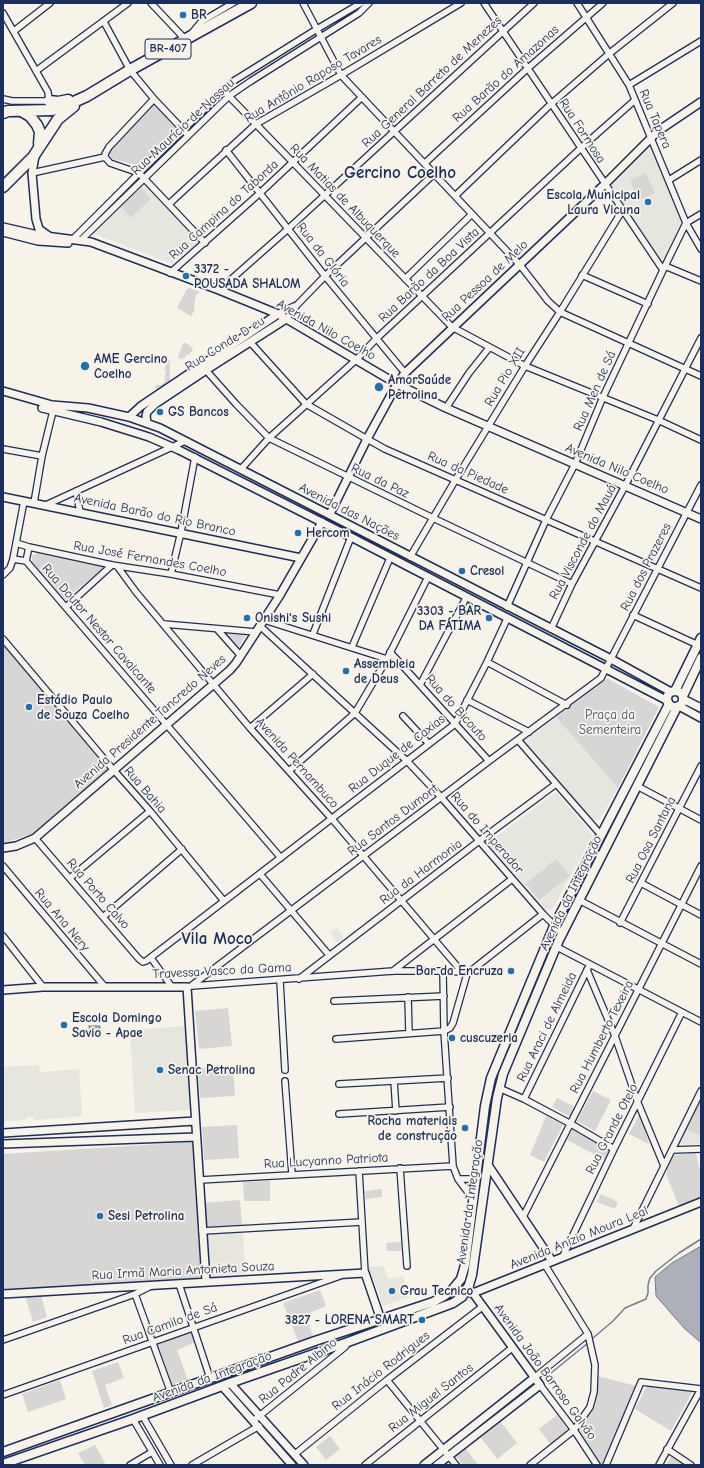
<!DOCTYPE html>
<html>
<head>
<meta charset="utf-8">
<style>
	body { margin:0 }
	#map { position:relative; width:704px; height:1468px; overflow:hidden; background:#f7f3e8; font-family:"Comic Neue",sans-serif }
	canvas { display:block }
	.frame { position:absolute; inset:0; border:4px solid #1b2f5e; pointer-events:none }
</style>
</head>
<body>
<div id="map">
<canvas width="704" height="1468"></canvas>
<div class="frame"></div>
</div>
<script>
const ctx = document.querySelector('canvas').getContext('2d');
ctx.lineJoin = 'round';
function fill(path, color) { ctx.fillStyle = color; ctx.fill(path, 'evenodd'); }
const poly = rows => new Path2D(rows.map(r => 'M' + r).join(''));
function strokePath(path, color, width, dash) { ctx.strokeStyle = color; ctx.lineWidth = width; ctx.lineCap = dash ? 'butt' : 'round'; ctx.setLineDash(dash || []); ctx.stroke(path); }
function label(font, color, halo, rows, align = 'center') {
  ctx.font = font + ' "Comic Neue",sans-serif'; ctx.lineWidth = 3.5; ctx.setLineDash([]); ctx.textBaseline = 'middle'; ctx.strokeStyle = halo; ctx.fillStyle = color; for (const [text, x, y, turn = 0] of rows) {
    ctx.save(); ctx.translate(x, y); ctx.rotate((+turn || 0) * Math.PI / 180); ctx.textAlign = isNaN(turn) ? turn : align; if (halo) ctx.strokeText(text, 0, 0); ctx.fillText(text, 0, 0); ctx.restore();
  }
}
fill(poly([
	[651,145,681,222,664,258,661,260,610,183],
	[143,183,198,242,172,264,92,233],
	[556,717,618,788,599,820,593,820,522,742],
	[556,792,593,835,552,910,545,909,488,843],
	[337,928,344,938,337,943,330,932],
	[185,1026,190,1110,135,1113,130,1030],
	[39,1065,40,1072,79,1069,82,1116,35,1120,32,1117,28,1117,25,1120,3,1121,3,1067],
	[701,1099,701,1144,678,1145],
	[243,1232,245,1274,208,1277,205,1234],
	[384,1266,388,1279,403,1276,409,1297,383,1306,376,1284,371,1280,368,1274,368,1267]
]), '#e6e5de');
fill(poly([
	[154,104,178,131,141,166,112,159,109,154,111,150],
	[646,173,655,193,639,200,630,180],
	[141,188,151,199,131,217,121,207],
	[190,288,200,292,196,295,195,300,194,311,191,316,177,308,187,289],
	[185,342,193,349,192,352,190,352,190,354,186,355,185,358,180,359,178,357,182,346],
	[170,359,170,381,163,388,160,389,155,388,156,385,161,385,164,383,166,371,164,369],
	[38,552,104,567,65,600,32,562,32,556],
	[221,629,247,633,239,647],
	[3,645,108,769,32,834,3,843],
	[607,678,659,707,618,788,556,717],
	[556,859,570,876,539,900,526,884],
	[228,1008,232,1046,199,1049,195,1011],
	[233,1066,235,1096,200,1098,198,1068],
	[593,1091,611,1100,595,1131,577,1121],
	[557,1098,575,1107,570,1117,552,1107],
	[700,1100,701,1100,701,1136,686,1129],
	[640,1113,649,1144,629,1134],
	[546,1116,563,1125,544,1162,530,1155],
	[237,1125,239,1158,204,1160,202,1127],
	[573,1129,611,1148,605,1160,567,1140],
	[192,1142,201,1279,3,1291,3,1154],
	[696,1153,701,1176,701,1198,679,1206,666,1174,673,1155],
	[270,1181,270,1201,244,1201,243,1182],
	[382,1189,382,1197,366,1199,365,1191],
	[601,1194,618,1202,615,1209,597,1202],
	[240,1200,242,1225,206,1228,204,1203],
	[401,1242,401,1251,387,1251,386,1243],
	[320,1290,326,1306,305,1315,313,1336,298,1341,283,1303],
	[25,1295,41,1295,47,1317,33,1322],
	[193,1329,196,1342,177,1350,189,1383,173,1389,155,1344],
	[118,1362,124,1378,105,1385,112,1405,104,1408,92,1371],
	[598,1376,636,1386,603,1465,601,1465,579,1429,595,1407],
	[60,1380,66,1399,28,1412,22,1394],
	[647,1386,693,1391,671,1431,635,1409],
	[557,1415,569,1431,551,1445,539,1429],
	[501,1422,517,1443,497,1459,481,1438],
	[330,1436,340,1449,326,1460,316,1447],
	[95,1445,106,1465,85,1465,78,1453],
	[466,1449,478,1465,463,1465,456,1457],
	[671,1457,685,1465,666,1465]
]), '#d7d6d4');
const water = poly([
	[89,1026,100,1026,100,1032,90,1033,89,1026],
	[701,1246,701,1341,699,1341,685,1329,656,1296,655,1277,672,1263,701,1246]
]);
fill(water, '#acb0b9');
strokePath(water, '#727c95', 1);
strokePath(poly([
	[593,1338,613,1321,625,1308,646,1299,648,1293,648,1285,650,1278,656,1271,679,1253,701,1239],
	[551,1373,588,1343]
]), '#727c95', 1.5);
const street = poly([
	[151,3,185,39],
	[303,3,341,75,520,265,548,301,560,312,701,376],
	[484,3,663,270],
	[577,3,629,85,686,223,701,249],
	[3,13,48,92,49,101,12,101,3,99],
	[104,22,130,70,154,99,188,135],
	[14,31,50,3],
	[192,33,201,22,233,3],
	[36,71,128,3],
	[629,85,701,41],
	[223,90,452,327,525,366,658,420,701,440],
	[226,150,325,276,405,373],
	[105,157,105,154,109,147,154,99],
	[425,163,527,69,603,3],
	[32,173,105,157,110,163,139,173,205,243],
	[669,180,701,160],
	[455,196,551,104,610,53,673,3],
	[169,204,256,124,341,75,461,3],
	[73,239,139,173,232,82,317,29,361,3],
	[81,240,229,96,251,81,359,13,369,3],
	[665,266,701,281],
	[170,273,260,193,362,97],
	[582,275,648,304],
	[405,279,472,214],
	[219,290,288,229,534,3],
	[278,314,294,306],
	[286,319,297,305,325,276,435,173],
	[250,342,306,404,367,439,385,449,701,588],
	[204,368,236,404,269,438,433,518,572,584],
	[446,408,469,373,489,348],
	[3,449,42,456],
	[241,469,269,438,357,359,376,339,581,148,635,100],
	[76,491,80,512],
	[34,503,42,456,53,411],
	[46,505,185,441],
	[16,543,29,547,112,565,171,574,280,595],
	[410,557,456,479,525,366,560,312,622,211],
	[13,559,24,501],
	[26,561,281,858],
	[117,566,136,592,250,728,332,819,462,972],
	[171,574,181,532,195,457],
	[3,575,10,568,13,559,26,561,29,547],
	[66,607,112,565],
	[507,607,546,520,575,464,603,397,665,266,686,223,701,214],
	[633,615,698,645],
	[264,620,387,659],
	[164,624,256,632],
	[260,626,407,761,441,797,543,914,563,934],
	[217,629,241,656],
	[551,629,572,584,625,486,701,338],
	[313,634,351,537],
	[3,639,111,767,150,811,224,901],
	[352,647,390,558],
	[390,652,489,761],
	[487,662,567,705],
	[420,685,466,598],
	[467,700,529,732],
	[403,716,429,744],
	[250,728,313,674],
	[518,740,601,835],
	[289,771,355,713,387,659,428,577],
	[637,786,701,820],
	[35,838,139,959,143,962,146,961,455,724,487,662,507,619],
	[3,866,105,987],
	[260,874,329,955],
	[70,878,150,811],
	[641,883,701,915],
	[579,900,701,964],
	[103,917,182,849],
	[620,923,701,766],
	[3,936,43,987],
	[557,947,701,1022],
	[151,958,172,987],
	[587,970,615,1036,638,1103,664,1166],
	[393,971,512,879],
	[443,971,444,1031,453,1166,458,1179,473,1199],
	[467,974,543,914],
	[299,979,479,841,556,784],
	[280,981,285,1070],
	[191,986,489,761,601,678,701,485],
	[192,986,393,971,443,971,462,972,467,974],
	[408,997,409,1033],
	[334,1001,444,996],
	[336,1039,444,1031,450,1028,453,1023,467,974],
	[285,1081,292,1174],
	[394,1081,396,1111],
	[339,1084,448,1078],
	[499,1088,524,1099,571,1124,614,1149],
	[524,1099,588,968],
	[339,1114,450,1107],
	[672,1150,701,1149],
	[400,1168,407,1266],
	[359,1171,365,1273],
	[458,1179,476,1179],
	[200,1180,453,1166],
	[523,1217,701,866],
	[633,1229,701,1091],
	[202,1231,362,1222],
	[563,1256,614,1149,682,1012],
	[179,1284,210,1378],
	[135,1294,171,1393],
	[3,1340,135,1294,151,1286],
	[534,1378,588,1334],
	[387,1380,456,1465],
	[540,1385,574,1430,597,1465],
	[3,1395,340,1276],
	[142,1415,171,1465],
	[133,1419,160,1465],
	[253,1421,345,1347,348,1342],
	[667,1449,691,1465],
	[295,1454,387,1380,482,1307],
	[130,1465,152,1452],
	[192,1465,259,1426],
	[365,1465,512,1348],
	[530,1465,574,1430,590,1407,594,1392,595,1365,588,1334,545,1265],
	[606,1465,641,1382,701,1389],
	[659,1465,701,1389]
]);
const secondary = poly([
	[35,156,32,173,36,219,39,229,49,236],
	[3,227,38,235,91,242,219,290,278,314,397,384,446,408,701,519],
	[3,232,38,241,68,243],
	[3,391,52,405,88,408,129,417,160,428,611,659,671,692],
	[42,408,101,422,149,437,179,450,351,537,668,701],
	[129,417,141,406,278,314],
	[147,422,146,416,147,412,155,404,206,370,286,319],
	[3,497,301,558],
	[330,514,367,439,397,384,405,373,604,185,658,131,701,102],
	[683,699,701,708],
	[679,706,701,718],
	[3,848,16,846,35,838,230,670,236,663,280,595,322,522],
	[3,990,43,987,187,987,206,1281],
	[3,1133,195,1121],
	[3,1144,196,1137],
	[488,1165,552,1261],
	[466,1292,473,1293,701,1202],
	[3,1294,365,1273,381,1320],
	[230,1383,304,1465],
	[222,1386,292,1465],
	[424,1465,534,1378],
	[437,1465,540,1385,473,1293]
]);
const primary = poly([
	[675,691,701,638],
	'667 699a8 8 0 1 1 16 0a8 8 0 1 1-16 0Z',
	[683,696,701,658],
	[3,1452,315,1341,433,1302,444,1296,451,1291,461,1279,465,1265,485,1106,491,1078,554,926,669,704],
	[3,1464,133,1419,230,1383,348,1342,453,1303,462,1297,469,1285,472,1275,497,1098,503,1074,559,940,677,707]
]);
const highway = poly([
	[49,101,58,102,68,100],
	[21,111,30,116,37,125,40,132,39,144],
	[3,113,8,111,52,110,67,105,87,96,130,70,251,3],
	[3,187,33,157,58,119,74,106]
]);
strokePath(street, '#1b2f5e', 8);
strokePath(secondary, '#1b2f5e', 10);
strokePath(primary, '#1b2f5e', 11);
strokePath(highway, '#1b2f5e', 13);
strokePath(street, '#f7f3e8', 5.5);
strokePath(secondary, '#f7f3e8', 7);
strokePath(primary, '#f7f3e8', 8);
strokePath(highway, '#f7f3e8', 10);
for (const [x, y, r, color] of [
	[183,15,4,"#1f6fb2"],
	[648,202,4,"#1f6fb2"],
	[186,276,4,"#1f6fb2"],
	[85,366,5,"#1f6fb2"],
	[379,387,5,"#1f6fb2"],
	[160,412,4,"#1f6fb2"],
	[298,533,4,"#1f6fb2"],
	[462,571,4,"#1f6fb2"],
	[247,618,4,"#1f6fb2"],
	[489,618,4,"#1f6fb2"],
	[346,671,4,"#1f6fb2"],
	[29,707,4,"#1f6fb2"],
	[511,971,4,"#1f6fb2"],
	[64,1025,4,"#1f6fb2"],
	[452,1038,4,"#1f6fb2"],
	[160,1070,4,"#1f6fb2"],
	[465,1128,4,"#1f6fb2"],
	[100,1216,4,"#1f6fb2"],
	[392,1291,4,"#1f6fb2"],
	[422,1320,4,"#1f6fb2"]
]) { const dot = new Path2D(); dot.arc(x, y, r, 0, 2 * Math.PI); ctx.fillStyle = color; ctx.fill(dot); strokePath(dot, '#f7f3e8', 1.5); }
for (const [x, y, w] of [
	[168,49,46]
]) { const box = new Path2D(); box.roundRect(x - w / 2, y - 10, w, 20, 3); ctx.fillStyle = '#f7f3e8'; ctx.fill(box); strokePath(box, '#1b2f5e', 1); }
label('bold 12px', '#1b2f5e', null, [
	["BR-407",168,49]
]);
label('bold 13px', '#1b2f5e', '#f7f3e8', [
	["BR",191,15],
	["Escola Municipal",640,195,"right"],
	["Laura Vicuna",640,210,"right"],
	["3372 -",194,269],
	["POUSADA SHALOM",194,284],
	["AME Gercino",94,359],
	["Coelho",94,374],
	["AmorSaúde",388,380],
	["Petrolina",388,395],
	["GS Bancos",168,412],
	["Hercom",306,533],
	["Cresol",470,571],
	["3303 - BAR",481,611,"right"],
	["DA FÁTIMA",481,626,"right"],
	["Onishi's Sushi",255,618],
	["Assembleia",354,664],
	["de Deus",354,679],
	["Estádio Paulo",37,700],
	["de Souza Coelho",37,715],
	["Bar da Encruza",503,971,"right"],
	["Escola Domingo",72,1018],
	["Savio - Apae",72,1033],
	["cuscuzeria",460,1038],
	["Senac Petrolina",168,1070],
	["Rocha materiais",457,1121,"right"],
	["de construção",457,1136,"right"],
	["Sesi Petrolina",108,1216],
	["Grau Tecnico",400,1291],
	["3827 - LORENA SMART",414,1320,"right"]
], 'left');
label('13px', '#1b2f5e', '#f7f3e8', [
	["Rua Barão do Amazonas",506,74,-42],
	["Rua Antônio Raposo Tavares",313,79,-31],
	["Rua General Barreto de Menezes",432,82,-43],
	["Rua Tapera",655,119,67],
	["Rua Maurício de Nassau",183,127,-43],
	["Rua Formosa",582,131,57],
	["Rua Matias de Albuquerque",345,201,46],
	["Rua Campina do Taborda",224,210,-42],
	["Rua da Glória",323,255,52],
	["Rua Barão da Boa Vista",429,275,-43],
	["Rua Pessoa de Melo",485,281,-43],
	["Avenida Nilo Coelho",326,330,29],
	["Rua Conde D eu",225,344,-32],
	["Rua Pio XII",505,377,-59],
	["Rua Men de Sá",595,391,-66],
	["Avenida Nilo Coelho",617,469,23],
	["Rua da Piedade",468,473,24],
	["Rua da Paz",380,481,26],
	["Avenida das Nações",349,512,27],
	["Avenida Barão do Rio Branco",155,515,12],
	["Rua Visconde do Mauá",583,542,-62],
	["Rua José Fernandes Coelho",150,559,10],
	["Rua dos Prazeres",646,567,-63],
	["Rua Doutor Nestor Cavalcante",99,629,49],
	["Rua do Bicouto",456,708,48],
	["Avenida Presidente Tancredo Neves",150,722,-41],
	["Rua Duque de Caxias",397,754,-38],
	["Avenida Pernambuco",297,763,48],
	["Rua Bahia",145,790,49],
	["Rua Santos Dumont",393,820,-37],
	["Rua do Imperador",487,833,49],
	["Rua Osa Santana",651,840,-63],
	["Rua da Harmonia",421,872,-37],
	["Avenida da Integração",571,893,-64],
	["Rua Porto Calvo",98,894,49],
	["Rua Ana Nery",62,920,50],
	["Travessa Vasco da Gama",222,971,-3],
	["Rua Araci de Almeida",547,1027,-64],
	["Rua Humberto Texeira",602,1037,-63],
	["Rua Grande Otelo",612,1129,-63],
	["Rua Lucyanno Patriota",326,1161,-3],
	["Avenida da Integração",470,1202,-82],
	["Avenida Anízio Moura Leal",579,1238,-22],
	["Rua Irmã Maria Antonieta Souza",183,1271,-3],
	["Rua Camilo de Sá",170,1324,-20],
	["Rua Padre Albino",298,1371,-39],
	["Rua Inácio Rodrigues",381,1371,-38],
	["Avenida João Barroso Galvão",545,1372,54],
	["Avenida da Integração",212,1377,-20],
	["Rua Miguel Santos",431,1398,-38]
]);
label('13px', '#415076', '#f7f3e8', [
	["Praça da",610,715],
	["Sementeira",610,730]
]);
label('bold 17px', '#1b2f5e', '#f7f3e8', [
	["Gercino Coelho",400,173],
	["Vila Moco",217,939]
]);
</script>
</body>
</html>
